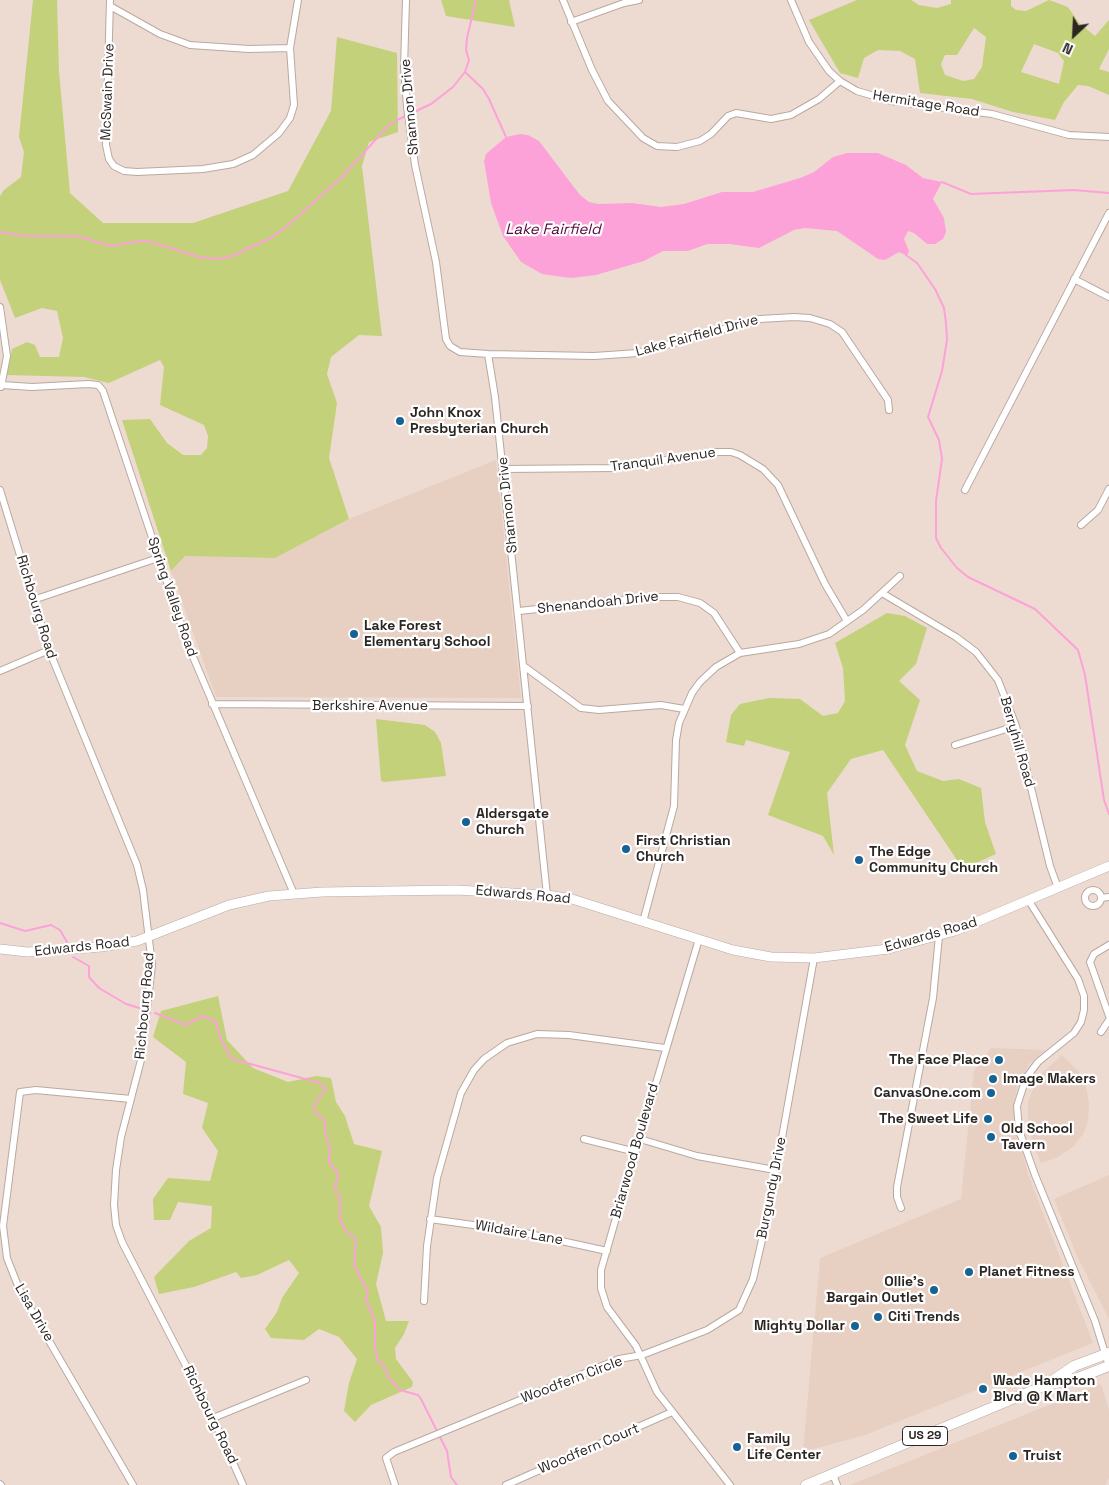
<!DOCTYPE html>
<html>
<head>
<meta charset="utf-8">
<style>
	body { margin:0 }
	#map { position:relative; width:1109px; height:1485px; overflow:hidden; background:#eddbd2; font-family:"Space Grotesk",sans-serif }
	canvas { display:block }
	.north { position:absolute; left:1049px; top:10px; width:50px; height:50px; -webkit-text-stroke:4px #fff; paint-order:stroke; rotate:205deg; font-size:14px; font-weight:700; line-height:20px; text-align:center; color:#2c2623 }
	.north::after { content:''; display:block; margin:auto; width:18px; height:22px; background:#2c2623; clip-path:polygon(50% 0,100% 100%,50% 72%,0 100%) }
</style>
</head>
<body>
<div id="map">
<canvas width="1109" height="1485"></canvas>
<div class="north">N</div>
</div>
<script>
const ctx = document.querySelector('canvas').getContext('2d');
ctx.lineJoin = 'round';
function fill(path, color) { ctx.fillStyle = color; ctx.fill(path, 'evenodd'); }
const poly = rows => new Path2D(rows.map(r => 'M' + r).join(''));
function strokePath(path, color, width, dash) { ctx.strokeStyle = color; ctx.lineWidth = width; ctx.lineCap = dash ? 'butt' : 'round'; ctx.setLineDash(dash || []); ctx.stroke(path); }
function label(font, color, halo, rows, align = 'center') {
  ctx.font = font + ' "Space Grotesk",sans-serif'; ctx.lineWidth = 4.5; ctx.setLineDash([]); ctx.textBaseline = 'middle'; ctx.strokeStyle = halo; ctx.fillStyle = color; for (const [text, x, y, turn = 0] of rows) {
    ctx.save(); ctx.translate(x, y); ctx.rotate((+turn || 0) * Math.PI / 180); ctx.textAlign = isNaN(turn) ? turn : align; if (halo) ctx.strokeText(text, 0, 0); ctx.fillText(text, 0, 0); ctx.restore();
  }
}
fill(poly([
	[496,460,521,698,216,697,171,571,185,556,275,558,349,519],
	[991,1048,1045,1050,1029,1064,1018,1084,1013,1107,1015,1123,1028,1174,1093,1343,865,1435,803,1452,820,1258,961,1199,974,1071],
	[1062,1055,1079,1072,1086,1086,1089,1104,1088,1120,1084,1133,1073,1147,1058,1157,1041,1163,1028,1129,1028,1102,1037,1078],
	[1109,1175,1109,1319,1077,1256,1054,1199],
	[1101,1384,1109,1410,1109,1478,1105,1485,850,1485]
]), '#e7cfc2');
fill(poly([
	[33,0,57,0,59,71,70,193,103,223,193,223,288,191,331,111,337,37,397,53,398,132,369,142,362,166,382,336,359,335,331,357,327,374,337,403,329,458,349,519,275,558,185,556,171,571,122,420,150,419,167,443,183,455,201,455,207,448,208,436,204,425,160,405,164,367,160,360,109,383,84,377,7,375,12,349,27,342,35,345,40,357,59,357,63,338,57,311,42,308,15,318,0,280,0,196,4,190,21,177,24,152,19,137],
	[441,0,509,0,515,27,446,16],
	[857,0,911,0,919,5,937,8,951,4,951,0,1011,0,1011,6,1016,10,1026,11,1049,0,1068,7,1079,23,1095,36,1109,20,1109,49,1099,69,1109,72,1109,95,1088,86,1078,85,1064,102,1055,120,1013,112,972,99,920,93,915,59,900,51,878,50,864,58,858,78,840,73,809,20],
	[974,28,986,37,982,67,974,79,963,81,945,75,941,64,945,55,957,55],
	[1034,44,1058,53,1064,61,1059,84,1021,72],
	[887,613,905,616,927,628,916,664,899,681,920,700,905,745,917,771,943,781,959,779,981,788,985,822,996,854,963,869,883,750,851,759,827,793,834,855,823,836,768,815,790,752,746,740,744,746,726,742,731,715,740,704,769,698,800,699,823,716,838,713,845,701,843,668,835,643],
	[376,719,425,725,435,732,441,743,446,776,384,782,381,781],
	[218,996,227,1040,253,1068,288,1082,316,1076,331,1078,336,1102,345,1116,354,1144,382,1151,369,1206,381,1227,383,1253,376,1284,386,1321,409,1321,404,1334,395,1348,396,1359,413,1382,412,1387,371,1405,355,1422,344,1411,349,1383,357,1359,339,1337,319,1329,304,1340,271,1338,265,1329,277,1312,282,1298,299,1273,289,1260,257,1275,241,1278,236,1272,194,1287,159,1294,154,1277,189,1241,211,1228,212,1206,178,1202,170,1220,154,1220,153,1199,168,1178,210,1181,218,1151,202,1128,208,1103,183,1094,186,1062,153,1037,161,1011]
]), '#c3d17a');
fill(poly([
	[520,134,528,135,539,141,580,195,589,202,598,204,632,203,661,207,684,204,722,192,753,192,800,178,814,172,833,157,847,153,878,153,906,165,923,178,942,182,933,199,944,218,946,232,943,239,935,244,927,244,914,233,908,231,904,239,909,251,907,256,899,252,885,260,878,259,837,231,805,228,794,230,759,248,729,244,707,244,688,251,663,251,644,261,596,275,571,278,542,274,521,262,503,236,491,203,484,161,486,154,506,137]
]), '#fca2d8');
strokePath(poly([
	[465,72,483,89,489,99,506,137],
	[942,182,971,194,1074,190,1109,193],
	[0,232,25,236,78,236,111,246,139,241,151,242,199,257,218,259,232,256,247,249,271,238,287,226,341,178,387,127,397,120,431,104,453,87,465,72,469,60,466,50,467,38,476,0],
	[906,255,917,263,935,289,944,308,946,323,947,340,942,371,928,417,939,440,942,459,936,501,936,538,941,548,957,568,968,577,1035,609,1078,650,1085,675,1104,800,1109,814],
	[0,923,25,931,51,925,60,930,67,942],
	[73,957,89,966,89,977,99,988,126,1004,143,1009],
	[155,1013,186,1025,203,1016,216,1022,221,1039,231,1058,236,1060,320,1083,326,1088,314,1105,315,1112,325,1121,326,1137,330,1147,329,1162,338,1173,335,1190,340,1198,340,1220,347,1232,356,1239,354,1265,368,1292,366,1300,375,1321,375,1349,378,1360,386,1369,388,1377,400,1390,418,1395,421,1399,447,1451,451,1477,457,1485]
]), '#fca2d8', 2);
const street = poly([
	[110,0,106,145,109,159,114,166,124,171,137,172,203,169,233,164,253,155,279,133,290,118,294,105,290,48,298,0],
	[406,0,404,68,407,107,415,165,436,262,446,339,450,346,460,352,488,354,495,397,547,895],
	[563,0,592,70,608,101,643,138,657,146,677,147,700,141,711,134,728,116,736,113,771,119,791,115,819,99,840,81],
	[791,0,809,42,829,71,840,81,857,91,891,101,992,114,1069,135,1109,137],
	[110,6,160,34,190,45,249,49,290,48],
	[571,22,624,3,639,0],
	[1074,279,1109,297],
	[0,307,7,356,1,387],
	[488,354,594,356,638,353,760,319,794,317,810,318,830,324,842,332,888,400,889,410],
	[2,385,32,387,88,384,98,385,103,391,188,645,294,894],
	[504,469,615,468,715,452,731,452,740,455,763,469,778,485,825,584,847,621],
	[0,490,49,650,137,865,143,890,152,965,141,1060,121,1137,116,1170,114,1205,116,1225,122,1242,213,1418,243,1485],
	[965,490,1109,213],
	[1081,525,1098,510,1109,489],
	[882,593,956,637,976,652,998,680,1016,726,1050,866,1058,888],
	[33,600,158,558],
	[519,611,649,597,678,597,700,603,714,613,740,653],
	[525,667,581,708,599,710,661,705,684,709],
	[0,671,49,650],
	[212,704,528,706],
	[955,745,1016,726],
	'1085 898a8 8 0 1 1 16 0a8 8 0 1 1-16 0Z',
	[1101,898,1109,897],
	[1029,901,1078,979,1084,996,1084,1010,1081,1022,1074,1033,1038,1062,1026,1078,1017,1106,1019,1130,1035,1175,1095,1321,1109,1366],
	[643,922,674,806,676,740,679,723,692,693,700,682,716,667,740,653,799,644,829,634,863,610,900,576],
	[699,939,620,1204,601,1270,601,1288,607,1307,636,1346,657,1392,730,1485],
	[1109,945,1094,954,1090,962,1109,1016],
	[1101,1032,1109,1020],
	[131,1099,36,1090,20,1092,3,1226,7,1258,20,1291,133,1485],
	[584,1139,636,1152],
	[640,1139,697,1156,775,1170],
	[901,1208,897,1197,897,1187,933,998,939,936],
	[430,1219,516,1231,607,1251],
	[424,1301,427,1246,437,1178,461,1093,474,1070,484,1059,507,1043,537,1034,569,1035,665,1048],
	[213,1418,306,1380],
	[833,1474,837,1485],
	[0,1484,1,1485],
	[395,1485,386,1458,394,1452,619,1359,642,1355,707,1330,739,1310,753,1279,770,1205,814,958],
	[506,1485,672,1412]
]);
const secondary = poly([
	[0,949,27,952,47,951,101,947,137,941,229,905,269,896,322,892,456,890,547,895,572,899,733,950,771,957,814,958,888,949,955,931,1109,866]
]);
const primary = poly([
	[1052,1381,1074,1366,1109,1353],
	[806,1485,1046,1385,1078,1378,1109,1366]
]);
strokePath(street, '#b9a9a0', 8);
strokePath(secondary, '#b9a9a0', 10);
strokePath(primary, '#b9a9a0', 11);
strokePath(street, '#fff', 6);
strokePath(secondary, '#fff', 9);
strokePath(primary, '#fff', 10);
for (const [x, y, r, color] of [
	[400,421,5,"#166295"],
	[354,634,5,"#166295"],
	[466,822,5,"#166295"],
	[626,849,5,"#166295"],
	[859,860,5,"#166295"],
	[999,1060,5,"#166295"],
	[993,1079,5,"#166295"],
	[991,1093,5,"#166295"],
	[988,1119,5,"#166295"],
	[991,1137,5,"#166295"],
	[969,1272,5,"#166295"],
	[934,1290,5,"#166295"],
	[878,1317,5,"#166295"],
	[855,1326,5,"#166295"],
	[983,1389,5,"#166295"],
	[737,1447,5,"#166295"],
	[1013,1456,5,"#166295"]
]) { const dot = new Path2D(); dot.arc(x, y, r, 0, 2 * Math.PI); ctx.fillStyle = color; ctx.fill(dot); strokePath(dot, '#fff', 2); }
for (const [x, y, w] of [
	[925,1436,45]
]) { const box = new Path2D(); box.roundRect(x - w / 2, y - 9.5, w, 19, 4); ctx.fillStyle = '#fff'; ctx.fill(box); strokePath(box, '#2c2623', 1); }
label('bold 12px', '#2c2623', null, [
	["US 29",925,1436]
]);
label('14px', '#2c2623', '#fff', [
	["McSwain Drive",108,92,-88],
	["Hermitage Road",926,104,9],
	["Shannon Drive",410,107,-95],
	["Lake Fairfield Drive",697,336,-15],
	["Tranquil Avenue",663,460,-8],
	["Shannon Drive",508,505,-96],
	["Spring Valley Road",172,597,71],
	["Shenandoah Drive",598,603,-6],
	["Richbourg Road",36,607,73],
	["Berkshire Avenue",370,706],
	["Berryhill Road",1017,742,74],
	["Edwards Road",523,895,5],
	["Edwards Road",931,935,-16],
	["Edwards Road",82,947,-6],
	["Richbourg Road",145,1006,-85],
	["Briarwood Boulevard",635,1151,-74],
	["Burgundy Drive",772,1188,-79],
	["Wildaire Lane",519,1233,10],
	["Lisa Drive",34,1313,60],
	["Woodfern Circle",572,1380,-21],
	["Richbourg Road",210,1415,64],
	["Woodfern Court",589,1449,-23]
]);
label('bold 14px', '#2c2623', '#fff', [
	["John Knox",410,413],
	["Presbyterian Church",410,429],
	["Lake Forest",364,626],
	["Elementary School",364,642],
	["Aldersgate",476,814],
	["Church",476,830],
	["First Christian",636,841],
	["Church",636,857],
	["The Edge",869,852],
	["Community Church",869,868],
	["The Face Place",989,1060,"right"],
	["Image Makers",1003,1079],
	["CanvasOne.com",981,1093,"right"],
	["The Sweet Life",978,1119,"right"],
	["Old School",1001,1129],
	["Tavern",1001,1145],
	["Planet Fitness",979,1272],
	["Ollie's",924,1282,"right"],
	["Bargain Outlet",924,1298,"right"],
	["Citi Trends",888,1317],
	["Mighty Dollar",845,1326,"right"],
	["Wade Hampton",993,1381],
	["Blvd @ K Mart",993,1397],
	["Family",747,1439],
	["Life Center",747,1455],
	["Truist",1023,1456]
], 'left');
label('italic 15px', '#570740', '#fff', [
	["Lake Fairfield",553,230]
]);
</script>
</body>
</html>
